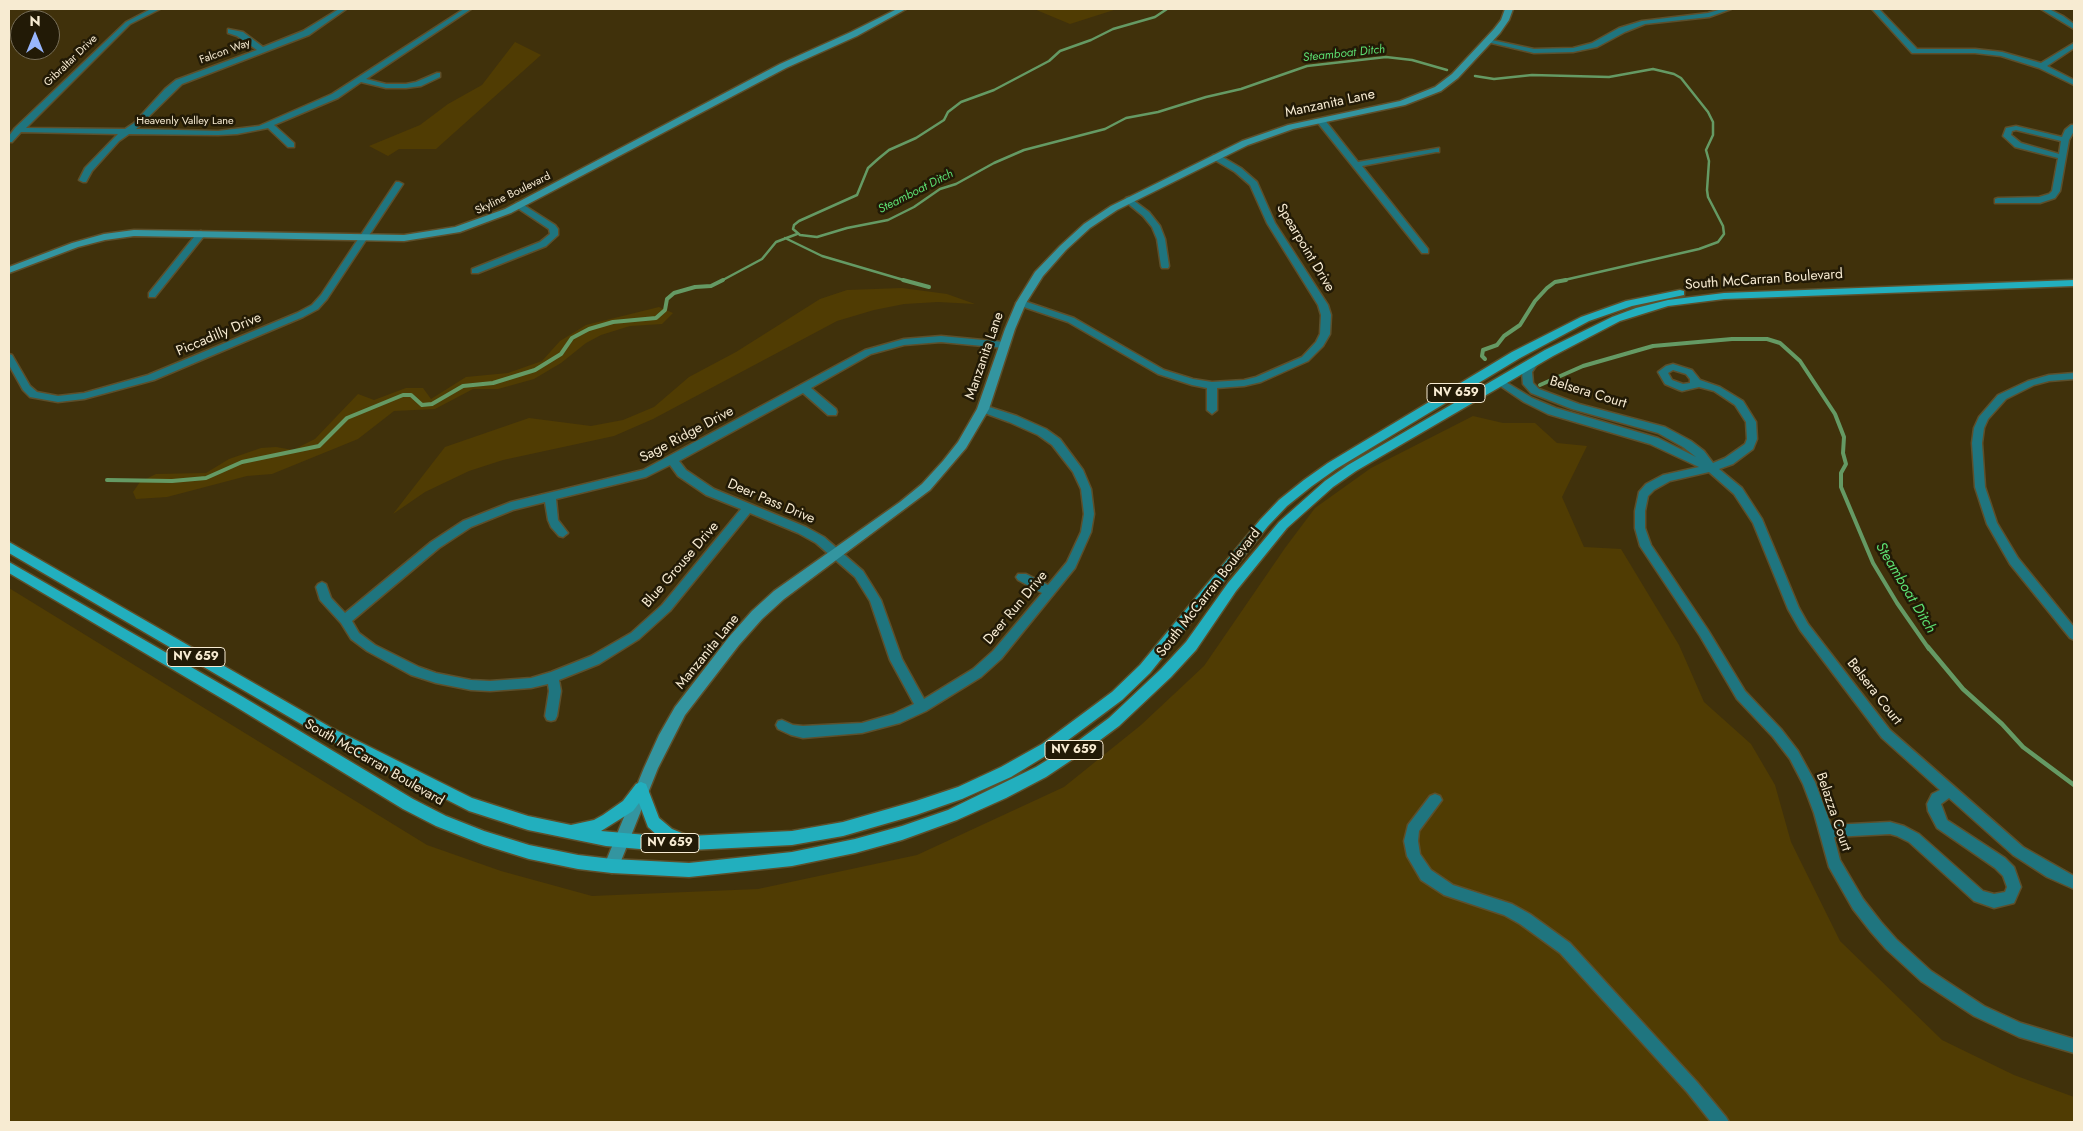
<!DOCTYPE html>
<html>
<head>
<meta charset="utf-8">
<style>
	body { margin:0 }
	#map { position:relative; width:2083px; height:1131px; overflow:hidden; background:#40310b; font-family:Jost,sans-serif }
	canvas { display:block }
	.frame { position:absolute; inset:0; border:10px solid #f7ebd2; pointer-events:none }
	.north { position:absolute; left:10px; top:10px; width:50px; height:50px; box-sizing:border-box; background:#221a06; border:1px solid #776e58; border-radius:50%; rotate:0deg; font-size:14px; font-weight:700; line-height:20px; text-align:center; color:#f7ebd2 }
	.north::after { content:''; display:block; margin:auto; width:18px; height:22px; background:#98b6fd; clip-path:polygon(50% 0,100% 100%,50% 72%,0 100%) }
</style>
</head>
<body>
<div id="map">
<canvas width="2083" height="1131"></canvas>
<div class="frame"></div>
<div class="north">N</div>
</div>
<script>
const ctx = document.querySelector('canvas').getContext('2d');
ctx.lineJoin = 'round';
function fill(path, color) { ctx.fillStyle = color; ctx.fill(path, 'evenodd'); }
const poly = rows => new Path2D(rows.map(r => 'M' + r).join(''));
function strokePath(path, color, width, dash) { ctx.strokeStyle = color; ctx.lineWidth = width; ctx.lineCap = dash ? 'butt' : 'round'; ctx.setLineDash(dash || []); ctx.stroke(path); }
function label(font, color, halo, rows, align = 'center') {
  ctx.font = font + ' Jost,sans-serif'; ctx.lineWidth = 5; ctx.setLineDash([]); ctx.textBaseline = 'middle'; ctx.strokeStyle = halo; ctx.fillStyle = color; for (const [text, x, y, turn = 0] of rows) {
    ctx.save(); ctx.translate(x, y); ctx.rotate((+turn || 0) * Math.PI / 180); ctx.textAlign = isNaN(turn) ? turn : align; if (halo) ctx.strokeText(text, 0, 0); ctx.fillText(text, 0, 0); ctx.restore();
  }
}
fill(poly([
	[1034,9,1117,9,1070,24],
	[515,42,541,55,436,149,399,149,388,156,369,146,420,125,448,104,482,85],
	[902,288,947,294,975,304,938,302,904,304,874,310,837,321,653,419,614,436,503,460,469,471,425,492,393,514,445,447,529,418,591,426,623,420,654,407,689,377,736,352,820,299,847,290],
	[659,307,673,313,662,324,630,326,601,335,586,343,561,363,534,379,498,389,473,389,435,409,394,411,358,439,272,474,247,476,167,497,136,499,133,492,140,482,156,474,206,473,229,459,261,448,276,447,293,450,315,439,358,394,374,400,406,388,423,388,431,399,466,377,508,373,542,361,560,341,586,325],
	[1473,416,1503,423,1535,423,1557,443,1587,446,1562,497,1584,547,1621,549,1679,645,1704,702,1751,744,1775,785,1791,842,1840,941,1942,1040,2014,1075,2074,1097,2074,1122,9,1122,9,588,427,845,501,871,592,896,758,889,917,855,1064,787,1141,725,1204,666,1285,548,1315,508,1371,468]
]), '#503c03');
strokePath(poly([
	[1167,9,1155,17,1113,29,1091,40,1060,51,1049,61,994,90,961,102,948,112,944,120,916,138,889,150,878,159,868,168,857,195,799,221,794,225,793,229,800,235,817,237,847,228,888,220,914,207,940,189,956,184,994,163,1024,150,1105,129,1126,118,1158,112,1206,97,1241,89,1307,66,1386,57,1412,60,1447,70],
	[1475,76,1494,79,1532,75,1609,77,1653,69,1674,74,1681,78,1708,112,1713,122,1713,135,1706,150,1709,161,1707,190,1708,197,1723,226,1724,234,1718,242,1699,249,1560,281],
	[785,238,822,256,907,281],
	[721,281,762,259,776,242,797,234]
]), '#659a64', 2.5);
strokePath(poly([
	[903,280,929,287],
	[1485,359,1482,356,1483,350,1497,345,1504,336,1520,325,1535,301,1547,288,1555,282,1566,280],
	[1540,385,1583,366,1653,346,1732,339,1767,339,1780,343,1800,361,1835,414,1844,437,1843,453,1846,464,1841,473,1841,487,1873,563,1897,603,1929,649],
	[107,480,172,481,206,478,242,462,319,446,347,418,403,395,411,395,422,405,432,404,463,386,493,383,535,370,561,354,572,338,589,329,613,322,656,318,665,310,667,299,674,293,695,287,711,286,723,280]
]), '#659a64', 4);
strokePath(poly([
	[1928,647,1963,689,2002,724,2023,747,2074,785]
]), '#659a64', 4.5);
const street = poly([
	[151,9,160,9,130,24,26,128,125,129,134,123,165,89,176,80,257,50,237,36,228,33,228,29,243,32,263,47,303,31,339,9,346,9,309,35,182,84,136,129,218,131,259,126,332,94,464,9,471,9,366,79,386,84,406,84,416,82,437,73,440,73,440,77,421,86,406,88,386,88,361,82,338,98,274,125,294,143,294,147,288,147,268,128,237,134,218,135,129,134,119,141,92,171,86,182,83,182,79,180,85,168,118,134,21,132,12,142,9,142,9,136,15,128,126,22,151,9],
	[1722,9,1731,9,1709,17,1645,24,1625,32,1597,47,1573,52,1534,53,1483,41,1487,39,1534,49,1573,48,1592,43,1619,28,1642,21,1708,13,1722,9],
	[1872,9,1879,9,1917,49,1975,49,2002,52,2041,63,2074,43,2074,48,2047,66,2074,80,2074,85,2039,68,2001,56,1975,53,1912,53,1872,9],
	[2041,9,2049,9,2063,16,2074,24,2074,29,2041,9],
	[1318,119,1324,119,1358,162,1439,148,1439,152,1436,152,1362,166,1428,249,1428,253,1422,253,1318,123,1318,119],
	[2071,125,2074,125,2074,131,2069,140,2060,191,2055,198,2040,203,1995,203,1995,199,1998,198,2039,197,2049,194,2052,191,2058,158,2015,147,2003,136,2006,128,2016,126,2062,137,2065,130,2071,125],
	[2016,130,2061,141,2059,154,2021,143,2011,135,2012,131,2016,130],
	[1213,155,1219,155,1241,168,1257,182,1275,223,1328,305,1331,315,1330,334,1323,346,1308,361,1261,382,1244,386,1217,388,1217,410,1212,414,1207,410,1207,388,1192,385,1158,374,1068,322,1018,305,1016,303,1021,300,1074,318,1164,370,1193,379,1212,382,1244,380,1256,377,1302,357,1316,342,1320,334,1321,315,1318,305,1267,223,1250,185,1235,172,1213,159,1213,155],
	[396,182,399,182,403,184,327,299,318,309,303,317,154,380,84,399,58,402,30,397,23,390,9,365,9,354,12,355,30,386,37,392,58,396,84,393,148,375,297,313,312,305,321,295,396,182],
	[1129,197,1149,212,1160,226,1165,239,1169,266,1168,268,1162,268,1161,266,1157,239,1152,227,1143,216,1126,202,1126,198,1129,197],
	[519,202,555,225,558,229,558,235,546,246,478,273,472,273,472,269,540,242,550,234,549,229,516,207,516,203,519,202],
	[201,231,205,234,204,236,155,297,149,297,149,293,198,232,201,231],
	[941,336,1004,342,1009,345,1004,348,941,342,904,345,871,354,811,388,836,409,837,412,836,415,828,415,803,393,679,461,686,470,714,489,806,527,824,537,863,571,881,600,902,659,924,699,973,669,993,651,1042,593,1018,580,1016,577,1018,574,1026,574,1048,585,1067,562,1081,532,1084,514,1081,489,1073,472,1052,445,1038,435,1009,422,979,411,978,409,983,405,1017,416,1046,429,1060,439,1083,470,1091,489,1094,514,1091,532,1075,568,1001,659,981,677,926,711,900,723,862,733,803,738,791,735,778,729,776,725,778,721,782,720,793,725,803,726,862,723,893,714,914,704,890,660,870,601,855,577,816,543,798,533,750,513,670,611,639,639,599,664,559,680,561,691,557,716,555,720,551,721,547,720,545,716,549,691,548,684,531,688,490,691,471,690,436,683,411,675,367,651,351,639,341,623,320,600,316,587,318,584,322,582,326,584,331,598,345,613,431,542,463,521,511,502,643,470,865,350,904,339,941,336],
	[670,465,678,476,706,495,741,509,662,605,631,633,591,656,551,672,531,678,490,681,471,680,436,673,419,667,375,645,359,633,352,621,439,548,471,527,513,510,545,502,548,520,551,527,559,536,563,537,568,533,558,520,556,499,646,477,670,465],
	[1533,360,1538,363,1532,372,1533,383,1539,389,1579,404,1665,427,1691,441,1704,451,1713,463,1725,458,1745,444,1747,439,1746,422,1735,405,1714,391,1699,387,1682,391,1679,390,1665,384,1658,372,1666,366,1673,364,1692,370,1700,380,1720,387,1743,401,1756,422,1757,439,1753,449,1733,464,1719,469,1742,488,1762,519,1799,608,1808,624,1890,730,2023,847,2074,876,2074,889,2047,877,2013,855,1949,798,1941,804,1947,820,2005,858,2014,867,2021,887,2014,903,1994,908,1974,901,1909,842,1897,836,1890,834,1834,837,1840,860,1863,899,1881,922,1896,939,1931,971,1984,1006,2021,1023,2074,1039,2074,1053,2019,1037,1974,1016,1921,981,1886,949,1871,932,1853,909,1829,867,1814,813,1803,784,1790,759,1773,737,1737,699,1700,636,1640,546,1635,528,1635,511,1639,492,1646,484,1663,475,1699,467,1650,444,1548,414,1524,402,1496,383,1498,381,1504,381,1532,398,1556,408,1658,438,1696,457,1683,447,1658,433,1572,409,1531,393,1523,384,1522,372,1530,361,1533,360],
	[1673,370,1686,374,1690,379,1690,383,1683,384,1672,380,1668,373,1673,370],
	[1709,472,1734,494,1753,523,1788,609,1800,630,1882,738,1940,790,1932,794,1927,804,1928,811,1937,828,1995,868,2003,876,2007,887,2005,892,1994,894,1983,891,1919,834,1904,826,1890,822,1831,825,1815,782,1798,751,1781,729,1745,691,1708,630,1651,545,1645,528,1645,511,1648,496,1654,490,1670,481,1709,472],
	[2074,373,2074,379,2049,381,2034,385,2006,399,1988,419,1984,428,1982,443,1985,487,1997,523,2018,558,2074,627,2074,640,2070,638,2010,564,1987,524,1975,487,1972,443,1974,428,1979,417,1998,395,2028,381,2049,375,2074,373],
	[1435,794,1440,796,1442,800,1419,831,1418,841,1420,854,1431,870,1453,885,1512,904,1530,914,1570,943,1697,1082,1726,1117,1729,1122,1711,1122,1687,1092,1560,953,1520,924,1504,915,1444,895,1421,880,1407,856,1404,841,1408,825,1430,796,1435,794]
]);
const secondary = poly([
	[897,9,906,9,857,36,786,68,511,213,460,232,404,241,134,236,105,240,78,247,9,273,9,267,72,243,104,234,134,230,404,235,455,227,505,209,780,64,851,32,897,9],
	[1505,9,1513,9,1509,20,1500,33,1458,78,1441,91,1405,105,1293,129,1248,145,1117,210,1090,228,1066,250,1043,276,1026,303,1015,329,989,409,966,448,930,490,784,599,762,619,739,645,685,715,658,768,617,871,612,873,607,871,604,866,644,768,659,735,675,707,729,637,752,611,774,591,900,502,922,484,943,461,958,442,977,409,1005,329,1016,303,1035,272,1060,246,1084,224,1111,206,1242,141,1288,125,1400,101,1435,87,1452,74,1494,29,1501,20,1505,9]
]);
const primary = poly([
	[2074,280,2074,286,1724,299,1668,306,1620,321,1553,356,1356,471,1333,487,1287,528,1236,591,1196,650,1171,677,1119,726,1088,749,1046,777,1006,798,957,820,902,840,855,853,792,866,689,877,612,873,578,869,529,859,484,845,436,826,403,809,233,705,9,573,9,562,243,697,413,799,446,816,484,831,529,845,578,855,612,859,689,863,792,852,855,839,902,826,948,810,1036,767,1078,741,1109,718,1161,669,1186,642,1228,583,1279,522,1325,481,1348,465,1545,350,1612,317,1636,308,1668,300,1724,293,2074,280],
	[1680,290,1684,291,1684,295,1632,306,1589,321,1520,358,1336,469,1312,486,1287,506,1268,526,1150,673,1122,700,1052,752,1011,777,962,799,916,815,843,836,792,845,691,850,651,850,606,846,528,830,469,811,320,735,9,553,9,542,330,727,472,798,528,816,571,825,594,820,603,815,623,801,636,784,641,782,646,784,659,818,672,829,689,836,792,831,843,822,916,801,958,787,1001,767,1042,744,1112,692,1140,665,1260,520,1279,500,1304,480,1328,463,1512,352,1581,317,1626,301,1680,290],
	[639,803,648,827,658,836,601,831,633,811,639,803]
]);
strokePath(street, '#5d4f2b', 3);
strokePath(secondary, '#5d4f2b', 3);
strokePath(primary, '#5d4f2b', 3);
fill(street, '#1f757f');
fill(secondary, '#3395a0');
fill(primary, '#22afbe');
label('11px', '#f7ebd2', '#221a06', [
	["Falcon Way",225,52,-20],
	["Gibraltar Drive",71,61,-44],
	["Heavenly Valley Lane",185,121],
	["Skyline Boulevard",513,194,-26]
]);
label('italic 12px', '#5cdf71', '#221a06', [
	["Steamboat Ditch",1344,54,-6],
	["Steamboat Ditch",916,192,-27]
]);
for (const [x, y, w] of [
	[1456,393,58],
	[196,657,58],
	[1074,750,58],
	[670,843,58]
]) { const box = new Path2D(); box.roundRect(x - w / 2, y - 9.5, w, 19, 4); ctx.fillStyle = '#221a06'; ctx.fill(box); strokePath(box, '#f7ebd2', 1); }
label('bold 12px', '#f7ebd2', null, [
	["NV 659",1456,393],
	["NV 659",196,657],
	["NV 659",1074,750],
	["NV 659",670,843]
]);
label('14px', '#f7ebd2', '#221a06', [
	["Manzanita Lane",1330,104,-12],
	["Spearpoint Drive",1305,248,59],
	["South McCarran Boulevard",1764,280,-4],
	["Piccadilly Drive",219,335,-23],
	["Manzanita Lane",985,356,-71],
	["Belsera Court",1588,393,17],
	["Sage Ridge Drive",687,435,-28],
	["Deer Pass Drive",771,502,23],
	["Blue Grouse Drive",681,565,-49],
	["South McCarran Boulevard",1209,593,-52],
	["Deer Run Drive",1016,608,-50],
	["Manzanita Lane",708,652,-51],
	["Belsera Court",1874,692,52],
	["South McCarran Boulevard",374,763,30],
	["Belazza Court",1833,812,71]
]);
label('italic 15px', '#5cdf71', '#221a06', [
	["Steamboat Ditch",1905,588,59]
]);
</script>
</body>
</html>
